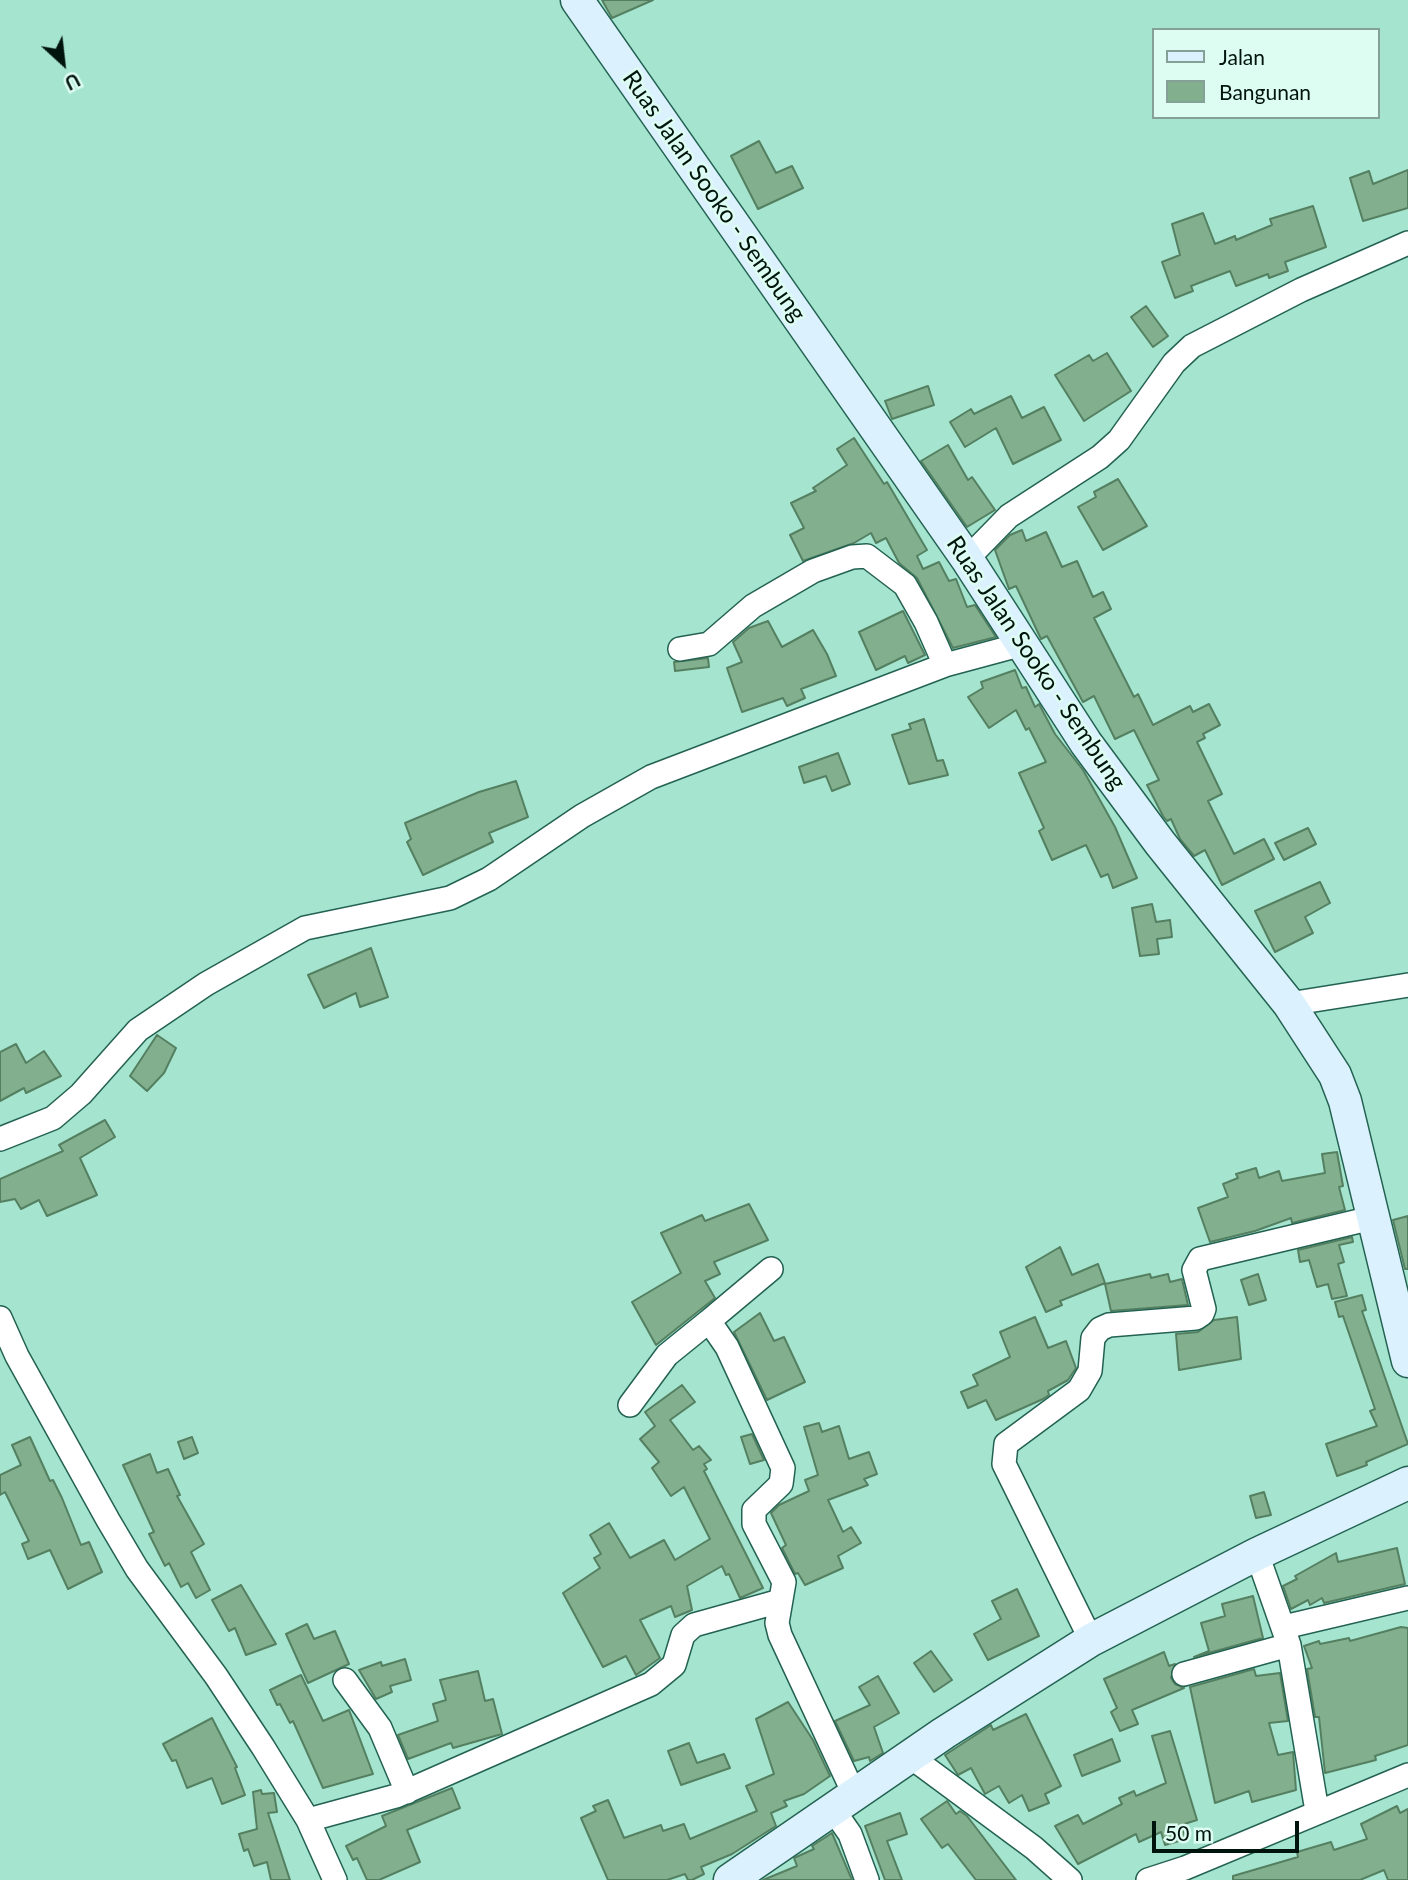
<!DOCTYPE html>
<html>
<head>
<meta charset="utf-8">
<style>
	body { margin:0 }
	#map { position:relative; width:1408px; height:1880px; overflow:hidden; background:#a5e4cf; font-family:Lato,sans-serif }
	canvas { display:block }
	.legend { position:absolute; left:1152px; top:28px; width:228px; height:91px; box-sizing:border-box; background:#defdf2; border:2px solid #85a097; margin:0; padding:9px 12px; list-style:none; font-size:21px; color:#00140e }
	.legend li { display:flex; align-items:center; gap:14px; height:35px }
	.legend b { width:35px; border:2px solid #85a097 }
	.north { position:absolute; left:28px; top:28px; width:70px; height:70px; -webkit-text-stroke:5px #defdf2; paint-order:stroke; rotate:153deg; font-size:19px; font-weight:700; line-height:28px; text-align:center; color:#00140e }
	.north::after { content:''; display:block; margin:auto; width:24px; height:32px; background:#00140e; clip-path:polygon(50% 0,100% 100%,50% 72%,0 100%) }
	.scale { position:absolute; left:1152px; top:1821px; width:147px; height:32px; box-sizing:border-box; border:4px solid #00140e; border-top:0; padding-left:9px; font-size:21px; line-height:24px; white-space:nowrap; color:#00140e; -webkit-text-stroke:5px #defdf2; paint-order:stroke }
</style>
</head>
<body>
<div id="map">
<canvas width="1408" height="1880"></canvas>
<ul class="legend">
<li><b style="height:9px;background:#dbf2fe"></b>Jalan</li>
<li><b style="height:19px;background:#82b08e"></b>Bangunan</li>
</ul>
<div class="north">U</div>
<div class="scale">50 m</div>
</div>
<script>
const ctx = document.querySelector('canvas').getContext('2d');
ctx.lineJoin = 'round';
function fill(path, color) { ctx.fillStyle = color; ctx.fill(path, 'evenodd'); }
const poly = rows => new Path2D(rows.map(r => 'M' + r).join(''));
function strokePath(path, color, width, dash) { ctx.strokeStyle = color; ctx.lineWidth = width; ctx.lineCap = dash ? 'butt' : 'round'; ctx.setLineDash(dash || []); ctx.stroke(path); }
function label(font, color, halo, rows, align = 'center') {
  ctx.font = font + ' Lato,sans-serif'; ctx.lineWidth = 5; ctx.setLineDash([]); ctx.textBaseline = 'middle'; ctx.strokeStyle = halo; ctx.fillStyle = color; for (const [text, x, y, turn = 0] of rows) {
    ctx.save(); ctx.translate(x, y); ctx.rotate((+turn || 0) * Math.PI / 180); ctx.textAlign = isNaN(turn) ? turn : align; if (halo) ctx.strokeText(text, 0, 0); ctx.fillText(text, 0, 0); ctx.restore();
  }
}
const building = poly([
	[602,0,653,0,612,18,602,0],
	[759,141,776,173,792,166,803,188,758,209,731,156,759,141],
	[1408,170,1408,208,1363,221,1350,178,1369,171,1373,184,1408,170],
	[1313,206,1326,247,1285,262,1288,271,1269,278,1268,274,1236,286,1230,271,1191,286,1193,291,1175,298,1162,262,1180,255,1172,224,1203,213,1215,244,1235,236,1236,240,1272,225,1270,219,1313,206],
	[1146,306,1168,336,1153,347,1131,317,1146,306],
	[1107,353,1131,391,1084,421,1055,375,1089,355,1093,361,1107,353],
	[928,386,934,405,892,419,885,401,928,386],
	[1011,396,1022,418,1044,407,1061,440,1013,464,996,428,965,447,950,422,971,409,974,414,1011,396],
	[854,438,884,484,887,482,927,550,917,556,923,569,939,562,949,581,956,579,967,607,975,605,996,637,953,648,917,578,899,563,886,538,876,543,871,533,854,543,803,561,790,535,804,528,791,503,816,491,813,488,847,465,837,449,854,438],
	[948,445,968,480,972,477,995,510,967,527,921,461,948,445],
	[1118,479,1147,526,1103,550,1078,507,1096,497,1094,492,1118,479],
	[1022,530,1026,541,1046,532,1062,567,1077,561,1093,597,1103,592,1111,609,1094,618,1134,697,1138,694,1153,725,1190,706,1193,712,1209,704,1220,725,1203,734,1205,738,1197,742,1222,794,1208,801,1234,854,1264,839,1274,859,1222,885,1205,850,1194,856,1180,839,1171,819,1167,821,1163,816,1147,785,1159,780,1134,730,1115,739,1094,696,1083,702,1047,636,1041,639,1016,586,1009,589,995,550,1010,535,1022,530],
	[903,611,925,655,908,663,905,656,876,670,859,632,903,611],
	[768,621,782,647,813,630,827,654,836,676,801,689,805,698,787,706,783,698,742,712,727,668,742,662,733,642,749,628,768,621],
	[708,658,709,667,675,671,674,662,708,658],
	[1015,670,1022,688,1026,687,1035,707,1039,704,1055,734,1083,770,1115,827,1137,878,1113,888,1108,874,1101,877,1086,845,1052,860,1039,831,1044,828,1019,773,1046,762,1029,728,1026,730,1016,710,989,728,968,697,983,688,981,682,1015,670],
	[924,719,937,761,943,760,948,775,909,784,892,735,911,729,909,724,924,719],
	[838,753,850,784,832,791,826,776,804,783,799,767,838,753],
	[516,781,528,817,489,833,493,842,423,875,407,842,411,839,405,823,479,792,516,781],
	[1308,828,1316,844,1284,860,1275,843,1308,828],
	[1320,882,1330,903,1305,917,1313,933,1275,952,1255,911,1320,882],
	[1152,904,1156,922,1170,920,1172,937,1157,939,1159,954,1140,956,1132,908,1152,904],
	[371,948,388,997,360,1007,356,993,324,1008,308,975,371,948],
	[157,1035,176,1048,164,1073,147,1091,130,1076,157,1035],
	[16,1044,26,1063,44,1051,61,1076,26,1093,24,1088,0,1101,0,1052,16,1044],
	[105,1120,115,1137,80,1158,97,1195,47,1216,39,1200,21,1209,15,1199,0,1202,0,1179,63,1151,59,1145,105,1120],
	[1337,1152,1343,1186,1339,1187,1345,1210,1292,1223,1291,1218,1255,1231,1210,1242,1198,1208,1228,1197,1223,1184,1238,1178,1236,1174,1256,1168,1259,1178,1279,1171,1282,1181,1325,1173,1322,1154,1337,1152],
	[749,1204,768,1240,714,1262,720,1274,705,1281,715,1298,656,1345,632,1302,681,1273,661,1233,702,1215,705,1221,749,1204],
	[1408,1216,1408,1269,1405,1269,1393,1220,1408,1216],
	[1352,1237,1353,1242,1339,1245,1344,1262,1338,1264,1347,1296,1332,1299,1328,1284,1317,1287,1309,1260,1300,1262,1298,1250,1352,1237],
	[1060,1247,1072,1275,1098,1264,1105,1283,1060,1301,1062,1305,1046,1312,1026,1267,1060,1247],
	[1150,1274,1151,1278,1168,1274,1170,1282,1182,1279,1188,1305,1111,1311,1105,1284,1150,1274],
	[1258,1274,1266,1300,1249,1305,1241,1280,1258,1274],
	[1362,1295,1366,1310,1362,1311,1408,1444,1366,1462,1367,1465,1337,1476,1326,1444,1377,1426,1370,1411,1375,1409,1343,1316,1339,1317,1335,1302,1362,1295],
	[760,1313,774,1341,784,1337,805,1382,767,1400,734,1332,760,1313],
	[1035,1317,1048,1348,1066,1341,1076,1368,1068,1380,1048,1391,1049,1395,1043,1399,996,1420,986,1400,968,1408,961,1392,978,1385,973,1375,1010,1357,1000,1332,1035,1317],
	[1237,1317,1241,1359,1179,1370,1176,1334,1198,1332,1214,1320,1237,1317],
	[682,1385,695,1402,670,1420,693,1450,699,1446,711,1460,704,1464,707,1469,704,1471,763,1588,740,1598,729,1574,726,1575,722,1566,687,1586,692,1610,675,1617,671,1606,640,1620,660,1658,636,1675,626,1656,603,1667,563,1593,600,1568,594,1558,601,1554,590,1535,609,1523,630,1558,664,1540,675,1560,710,1539,684,1487,671,1496,652,1468,659,1462,640,1439,655,1426,645,1412,682,1385],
	[819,1423,822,1432,839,1426,849,1459,869,1452,877,1474,864,1479,868,1485,828,1500,843,1532,851,1527,861,1543,838,1556,843,1568,805,1585,798,1573,795,1574,782,1548,786,1545,771,1513,779,1505,809,1491,805,1480,818,1475,804,1427,819,1423],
	[752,1434,764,1460,750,1464,741,1437,752,1434],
	[30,1437,50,1481,53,1480,62,1498,81,1545,89,1542,102,1572,68,1589,50,1550,28,1559,22,1544,29,1541,5,1492,0,1495,0,1475,21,1465,12,1445,30,1437],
	[192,1437,198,1453,184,1459,178,1442,192,1437],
	[150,1454,157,1473,168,1469,180,1495,177,1496,204,1544,191,1552,210,1590,196,1598,188,1583,181,1587,169,1563,165,1566,149,1534,154,1532,123,1465,150,1454],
	[1264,1492,1271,1515,1256,1518,1250,1496,1264,1492],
	[1397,1548,1405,1584,1324,1603,1322,1598,1310,1605,1308,1600,1291,1609,1283,1586,1297,1579,1295,1576,1336,1553,1338,1562,1397,1548],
	[241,1585,276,1644,246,1655,235,1628,229,1631,212,1600,241,1585],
	[1017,1589,1039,1636,988,1660,974,1634,1001,1619,992,1601,1017,1589],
	[1253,1596,1263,1638,1194,1657,1209,1651,1201,1623,1225,1616,1222,1604,1253,1596],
	[307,1624,314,1639,335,1631,349,1664,308,1683,286,1634,307,1624],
	[1401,1627,1408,1628,1408,1745,1375,1756,1376,1760,1325,1773,1319,1717,1315,1717,1307,1669,1312,1668,1304,1646,1319,1641,1320,1644,1349,1638,1350,1641,1401,1627],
	[931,1651,952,1680,934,1692,914,1663,931,1651],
	[1164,1652,1169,1666,1175,1664,1171,1678,1175,1684,1184,1688,1132,1710,1138,1724,1120,1731,1111,1712,1117,1708,1104,1679,1164,1652],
	[405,1659,411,1680,390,1686,392,1692,376,1699,359,1670,381,1662,382,1666,405,1659],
	[1254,1669,1256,1676,1280,1673,1288,1721,1269,1723,1278,1755,1293,1752,1296,1790,1252,1802,1249,1791,1215,1803,1190,1687,1254,1669],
	[478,1671,485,1701,493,1699,502,1734,453,1748,451,1743,408,1759,398,1735,438,1721,433,1704,446,1700,440,1680,478,1671],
	[301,1675,323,1721,349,1710,373,1774,323,1788,293,1721,290,1723,280,1704,277,1705,270,1690,301,1675],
	[878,1676,899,1713,874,1727,883,1753,870,1761,869,1757,854,1761,835,1721,870,1705,859,1687,878,1676],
	[788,1702,813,1740,830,1776,804,1794,784,1801,787,1806,771,1813,776,1826,732,1854,701,1867,704,1874,692,1880,688,1880,685,1874,667,1880,608,1880,581,1818,596,1811,593,1806,608,1800,624,1838,661,1825,663,1831,684,1824,690,1839,757,1811,746,1786,774,1774,756,1719,788,1702],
	[1026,1714,1061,1786,1045,1794,1049,1803,1029,1811,1022,1795,1009,1803,999,1786,985,1794,971,1768,958,1775,945,1755,991,1725,993,1730,1026,1714],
	[212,1718,237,1767,235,1768,245,1795,222,1804,212,1778,187,1788,176,1760,172,1761,163,1744,212,1718],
	[1170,1731,1197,1820,1181,1825,1186,1839,1165,1845,1161,1832,1139,1842,1136,1834,1078,1864,1055,1826,1078,1815,1083,1824,1122,1804,1119,1798,1134,1791,1136,1796,1166,1783,1152,1736,1170,1731],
	[1112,1739,1120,1761,1082,1776,1074,1755,1112,1739],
	[689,1743,697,1763,724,1754,730,1768,681,1785,668,1751,689,1743],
	[452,1788,460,1808,407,1830,420,1862,379,1880,367,1880,357,1858,353,1860,346,1846,386,1826,382,1816,452,1788],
	[261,1790,262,1794,274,1793,277,1812,268,1813,290,1880,271,1880,267,1862,254,1866,248,1849,244,1851,239,1834,257,1829,253,1792,261,1790],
	[947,1801,956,1814,960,1811,967,1816,1016,1880,976,1880,948,1844,942,1848,921,1819,947,1801],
	[1397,1806,1400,1813,1408,1809,1408,1880,1388,1880,1384,1870,1360,1880,1233,1880,1233,1876,1298,1857,1297,1852,1331,1842,1334,1850,1367,1839,1361,1824,1397,1806],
	[900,1813,907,1834,887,1841,902,1880,885,1880,865,1826,900,1813],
	[832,1833,852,1880,763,1880,797,1866,794,1858,814,1849,812,1846,832,1833]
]);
fill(building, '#82b08e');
strokePath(building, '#548061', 2);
const street = poly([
	[967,559,1009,516,1100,457,1119,440,1174,363,1192,346,1301,290,1408,243],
	[680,649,709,644,753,606,813,571,852,557,867,556,905,585,926,622,945,665],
	[1289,1004,1408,985],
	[0,1139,53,1118,81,1094,138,1030,206,984,305,928,450,898,489,879,582,816,651,777,945,665,1023,644],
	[771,1269,709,1321,727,1347,783,1468,781,1484,754,1510,754,1524,784,1582,777,1623,780,1635,855,1796],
	[0,1318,17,1356,108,1520,137,1569,216,1676,263,1747,308,1820,335,1880],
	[630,1405,667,1355,709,1321],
	[1257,1554,1289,1645,1317,1811],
	[1284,1627,1408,1598],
	[1091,1640,1004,1464,1006,1444,1079,1390,1090,1371,1093,1338,1100,1329,1109,1325,1196,1318,1202,1314,1204,1309,1194,1270,1200,1259,1372,1218],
	[1184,1674,1289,1645],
	[345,1680,380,1728,407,1792],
	[911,1757,1034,1848,1070,1880],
	[834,1811,850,1834,867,1880],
	[308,1820,396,1796,651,1684,674,1665,683,1635,694,1625,780,1601],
	[1148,1880,1185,1868,1408,1775]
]);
const secondary = poly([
	[577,0,967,559,1086,743,1160,843,1289,1004,1335,1075,1345,1101,1408,1361],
	[730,1880,944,1733,1091,1640,1257,1554,1408,1483]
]);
strokePath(street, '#236251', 26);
strokePath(secondary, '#236251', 35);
strokePath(street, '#fff', 23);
strokePath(secondary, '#dbf2fe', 32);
label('24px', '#00140e', '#defdf2', [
	["Ruas Jalan Sooko - Sembung",714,196,55],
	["Ruas Jalan Sooko - Sembung",1036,663,56]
]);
</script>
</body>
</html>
